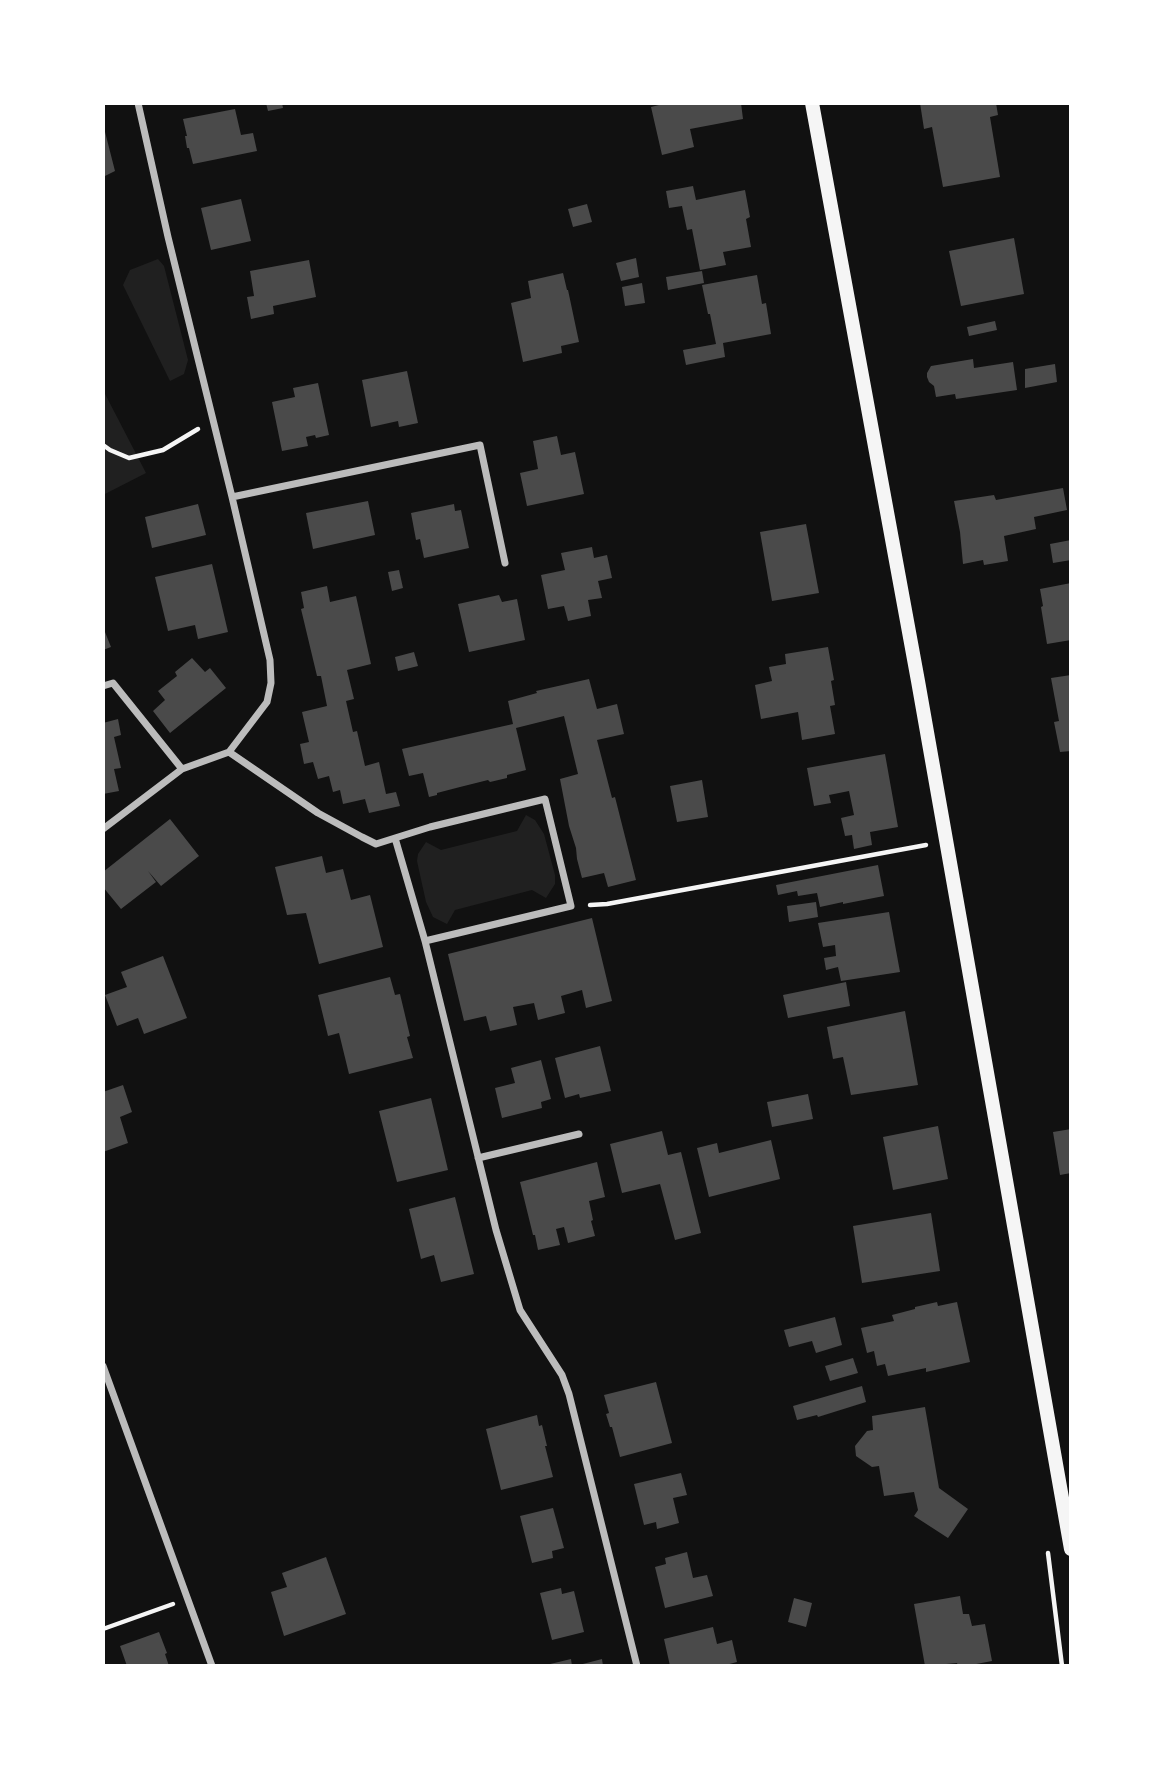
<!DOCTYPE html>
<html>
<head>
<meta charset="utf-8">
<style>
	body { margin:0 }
	#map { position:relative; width:1174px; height:1769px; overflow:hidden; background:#111; font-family:"Golos Text",sans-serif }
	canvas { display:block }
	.frame { position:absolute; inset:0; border:105px solid #fff; pointer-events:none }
</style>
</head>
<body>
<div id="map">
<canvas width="1174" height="1769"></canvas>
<div class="frame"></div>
</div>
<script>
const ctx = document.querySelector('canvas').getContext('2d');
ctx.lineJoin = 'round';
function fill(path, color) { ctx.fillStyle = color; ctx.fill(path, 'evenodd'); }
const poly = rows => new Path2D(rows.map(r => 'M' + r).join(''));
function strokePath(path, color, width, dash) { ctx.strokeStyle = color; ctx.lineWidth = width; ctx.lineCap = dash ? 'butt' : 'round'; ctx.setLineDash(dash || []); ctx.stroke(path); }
fill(poly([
	[158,259,164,266,188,360,184,374,170,381,123,285,130,270],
	[103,390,146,473,103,495],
	[526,815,535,820,544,834,555,875,555,884,546,898,532,890,455,910,447,924,433,917,426,902,417,861,418,854,426,842,441,850,517,831]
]), '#202020');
fill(poly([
	[266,103,282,103,283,108,268,111],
	[667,103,741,103,743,119,690,129,694,147,662,155,651,107],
	[920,103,996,103,998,115,990,117,1000,177,943,187,932,127,924,129],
	[235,109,241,135,253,133,257,151,193,164,189,148,187,148,185,136,187,136,183,119],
	[103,124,115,171,103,177],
	[693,186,696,200,745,190,750,217,746,219,751,247,723,252,726,265,700,270,692,229,687,230,682,206,669,208,666,191],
	[241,199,251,241,211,250,201,208],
	[587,204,592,222,573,227,568,209],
	[1014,238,1024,294,961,306,949,251],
	[636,258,639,277,621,281,616,263],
	[309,260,316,297,273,306,274,314,251,319,247,297,254,296,250,271],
	[702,271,704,283,668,290,666,277],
	[563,273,567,290,568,290,579,342,561,346,562,353,523,362,511,303,531,298,528,281],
	[757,275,762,304,766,303,771,334,723,343,725,357,686,365,683,350,716,344,710,314,708,314,702,285],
	[642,283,645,303,625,306,622,287],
	[995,321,997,330,969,336,967,327],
	[973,359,974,368,1013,362,1017,390,956,399,955,394,936,397,934,386,929,382,927,377,927,373,931,366],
	[1055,364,1057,382,1025,388,1025,369],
	[407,371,418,423,399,427,398,421,371,427,362,380],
	[318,383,329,435,316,438,315,435,306,437,308,446,282,451,272,402,295,397,293,388],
	[557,436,561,455,575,452,584,494,527,506,520,473,538,469,533,441],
	[1063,488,1067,510,1034,517,1036,529,1004,536,1008,561,984,565,983,560,963,564,960,532,954,501,994,495,996,500],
	[368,501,375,535,313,549,306,513],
	[198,504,206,535,152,548,145,517],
	[454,504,455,511,461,510,469,548,424,558,420,539,416,540,411,513],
	[806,524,819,593,772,601,760,532],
	[1071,540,1071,560,1053,563,1050,544],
	[592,547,594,558,607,555,612,578,598,581,602,598,588,600,591,616,568,621,564,606,548,609,541,575,565,570,561,553],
	[212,564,228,632,198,639,195,625,168,631,155,577],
	[399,570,403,588,392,591,388,572],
	[1071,583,1071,640,1047,644,1041,607,1043,606,1040,589],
	[327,586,330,602,356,596,371,664,347,670,354,699,346,701,353,732,357,731,365,766,379,762,386,794,396,792,400,806,369,813,365,799,343,804,340,790,333,792,329,776,318,779,313,762,304,764,300,744,309,742,302,712,327,706,321,676,317,676,301,609,304,608,301,592],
	[499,595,502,602,517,599,525,640,469,652,458,604],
	[103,627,111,647,103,650],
	[828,647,834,680,831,681,835,705,830,706,835,734,802,740,798,712,761,719,755,685,772,681,769,667,786,664,785,654],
	[414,652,418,666,398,671,395,657],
	[192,658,205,672,210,668,226,688,170,733,153,711,165,700,158,691,177,676,175,672],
	[1071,675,1071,751,1060,752,1054,722,1059,721,1051,678],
	[589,679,597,709,617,704,624,734,597,740,612,798,615,797,636,880,608,887,604,873,582,878,577,859,576,848,569,826,560,779,578,774,564,716,516,728,526,770,507,775,507,778,490,782,488,780,460,787,437,793,437,795,429,797,423,773,409,776,402,749,513,724,508,701,537,693,536,691],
	[118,719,121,735,114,737,121,768,114,769,119,791,103,794,103,723],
	[885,754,898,827,870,832,872,845,854,849,852,835,845,836,841,818,854,815,849,791,829,795,831,803,814,806,807,768],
	[702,780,708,817,677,822,670,786],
	[170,819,199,856,161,886,148,871,156,882,121,909,103,887,103,872],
	[322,856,326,873,343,869,351,900,370,895,383,947,319,964,306,913,287,915,275,867],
	[878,865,884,896,843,904,843,902,820,907,817,893,798,896,797,891,778,895,776,885],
	[816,902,818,917,789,922,787,906],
	[889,912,900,972,841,981,838,967,826,970,824,958,836,956,835,945,823,947,818,923],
	[592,918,612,1001,586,1008,582,990,561,996,565,1013,538,1020,534,1003,513,1007,517,1025,490,1031,486,1016,464,1021,448,954],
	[163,956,187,1018,144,1034,138,1018,117,1026,105,995,127,987,121,972],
	[390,977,395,995,400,994,410,1036,407,1037,413,1058,349,1074,339,1033,328,1036,318,995],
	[846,982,850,1006,788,1018,783,995],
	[905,1011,918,1085,851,1095,843,1057,833,1059,827,1027],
	[600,1046,611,1091,580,1098,579,1094,565,1098,555,1058],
	[541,1060,551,1099,541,1102,542,1108,502,1118,495,1088,515,1083,511,1068],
	[123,1085,132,1112,120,1117,128,1143,103,1152,103,1092],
	[808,1094,813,1119,772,1127,767,1102],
	[431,1098,448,1170,397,1182,379,1111],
	[938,1126,948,1179,893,1190,883,1137],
	[1071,1129,1071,1173,1060,1175,1053,1132],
	[662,1131,668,1155,681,1152,701,1233,675,1240,660,1184,622,1193,610,1144],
	[771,1140,780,1179,709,1197,697,1148,717,1143,719,1153],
	[597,1162,605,1197,589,1201,593,1220,591,1221,595,1236,568,1243,564,1227,556,1229,560,1245,538,1250,535,1235,533,1235,520,1182],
	[455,1197,474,1274,441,1282,434,1255,421,1259,409,1209],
	[931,1213,940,1271,862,1283,853,1226],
	[937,1302,938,1306,957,1302,970,1362,926,1372,926,1368,888,1376,885,1364,877,1366,874,1351,867,1353,861,1328,894,1321,892,1315,915,1309,915,1307],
	[835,1317,842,1345,816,1353,812,1341,789,1347,784,1330],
	[853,1358,858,1373,830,1381,825,1366],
	[656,1382,672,1443,620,1457,612,1427,610,1427,606,1414,609,1413,604,1395],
	[862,1386,866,1402,818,1417,817,1415,797,1420,793,1406],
	[925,1407,939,1488,968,1509,948,1538,914,1516,918,1510,914,1492,884,1496,879,1466,872,1467,856,1456,855,1446,867,1431,873,1430,872,1416],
	[537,1415,539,1426,542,1425,547,1446,545,1446,553,1477,501,1490,486,1429],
	[681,1473,687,1495,673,1498,679,1523,657,1529,656,1522,644,1525,634,1484],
	[553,1508,564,1548,552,1551,553,1558,532,1563,520,1516],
	[687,1552,693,1578,707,1575,713,1596,665,1608,655,1567,666,1564,665,1558],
	[326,1557,346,1614,284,1636,271,1592,287,1587,282,1573],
	[561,1588,562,1594,574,1591,584,1632,552,1640,540,1593],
	[960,1596,963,1614,969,1614,972,1626,985,1624,992,1661,966,1666,958,1666,957,1663,925,1666,914,1604],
	[794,1598,812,1603,806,1627,788,1622],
	[713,1627,717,1644,732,1640,737,1662,722,1666,670,1666,664,1639],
	[159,1632,167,1653,165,1654,169,1666,127,1666,120,1646],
	[571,1659,572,1666,546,1666,546,1665],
	[602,1659,603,1666,579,1666,579,1665]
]), '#4a4a4a');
strokePath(poly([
	[103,445,110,450,129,458,163,450,198,429],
	[590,905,607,904,926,845],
	[1048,1553,1062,1666],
	[103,1629,173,1604]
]), '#f5f5f5', 4.5);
strokePath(poly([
	[232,497,480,445,505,563],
	[103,686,113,683,182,769],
	[229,752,318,813,362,837,376,844,395,838,425,941,496,1230,520,1310,562,1375,569,1394,637,1666],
	[103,829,182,769,229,752,267,702,271,683,270,660,232,497,168,237,138,103],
	[395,838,430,827,545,799,571,906,425,941],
	[478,1158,579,1134],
	[103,1366,212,1666]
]), '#bcbcbc', 7);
strokePath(poly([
	[812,103,918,681,1071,1549]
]), '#f5f5f5', 14);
</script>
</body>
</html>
